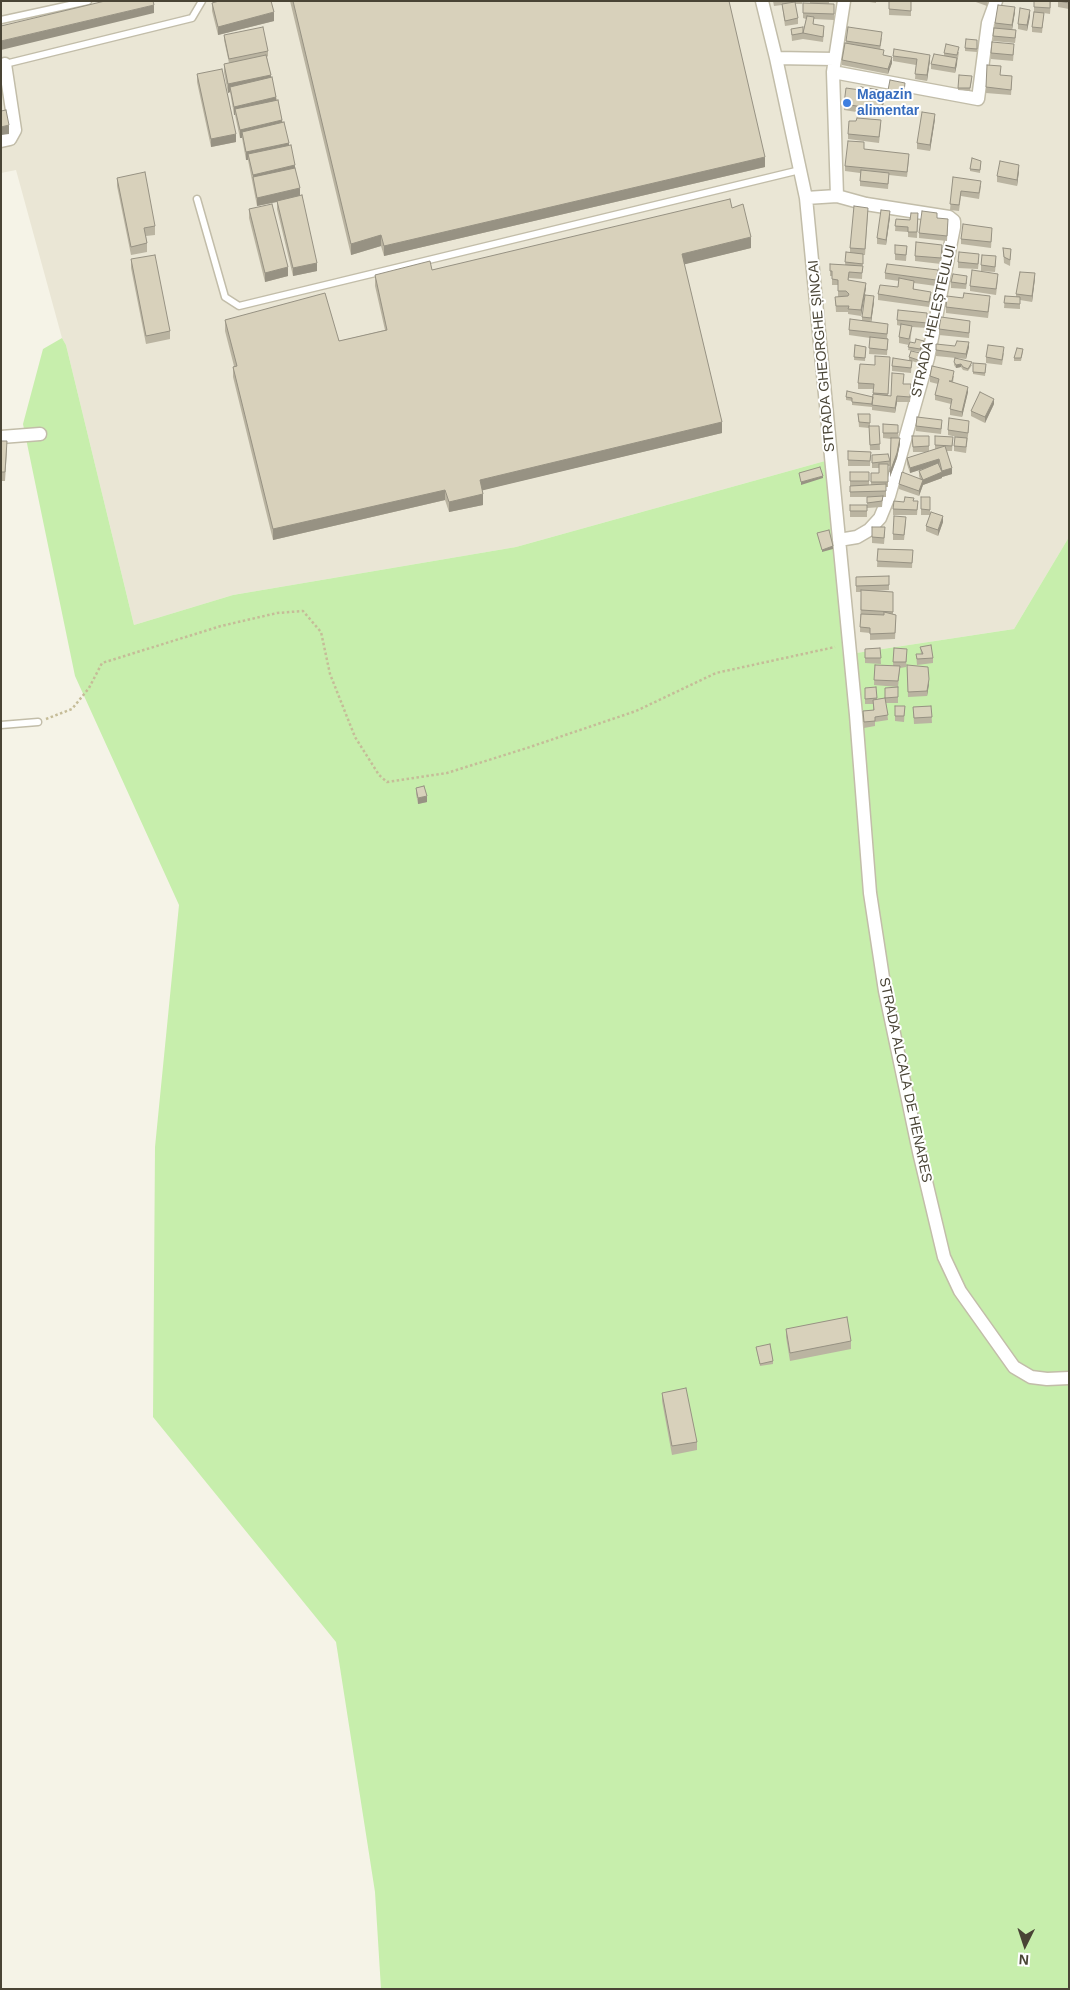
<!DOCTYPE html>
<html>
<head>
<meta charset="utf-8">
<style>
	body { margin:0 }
	#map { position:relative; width:1070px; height:1990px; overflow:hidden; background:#f5f3e7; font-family:Arial,sans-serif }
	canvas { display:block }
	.frame { position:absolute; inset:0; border:2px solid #494435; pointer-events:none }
	.north { position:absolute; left:1000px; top:1920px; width:50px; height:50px; -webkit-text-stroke:4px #fff; paint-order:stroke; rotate:184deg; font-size:14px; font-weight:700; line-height:20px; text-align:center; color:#494435 }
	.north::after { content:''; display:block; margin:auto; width:18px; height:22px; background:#494435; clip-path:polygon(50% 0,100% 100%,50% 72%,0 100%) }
</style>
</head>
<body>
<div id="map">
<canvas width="1070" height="1990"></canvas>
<div class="frame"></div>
<div class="north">N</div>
</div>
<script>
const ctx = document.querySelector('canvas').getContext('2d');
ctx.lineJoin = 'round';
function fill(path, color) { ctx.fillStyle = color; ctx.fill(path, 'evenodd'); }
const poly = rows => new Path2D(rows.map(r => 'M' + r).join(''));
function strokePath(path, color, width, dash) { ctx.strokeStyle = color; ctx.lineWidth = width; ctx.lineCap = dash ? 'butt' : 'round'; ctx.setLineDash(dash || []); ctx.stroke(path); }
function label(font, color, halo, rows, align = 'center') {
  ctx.font = font + ' Arial,sans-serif'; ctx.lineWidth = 4; ctx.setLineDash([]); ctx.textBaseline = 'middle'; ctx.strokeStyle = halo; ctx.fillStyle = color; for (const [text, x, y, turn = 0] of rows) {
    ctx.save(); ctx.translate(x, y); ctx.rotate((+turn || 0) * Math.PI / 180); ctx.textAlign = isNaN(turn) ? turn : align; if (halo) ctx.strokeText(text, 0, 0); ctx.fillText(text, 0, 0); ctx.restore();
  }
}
fill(poly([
	[1,1,1069,1,1069,537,1014,629,843,655,836,563,825,461,516,547,233,595,134,625,66,345,62,338,16,170,1,173]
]), '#eae6d5');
fill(poly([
	[62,338,66,345,134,625,233,595,516,547,825,461,836,563,843,655,1014,629,1069,537,1069,1989,381,1989,375,1892,336,1642,153,1417,155,1147,179,905,75,676,23,424,43,349]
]), '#c7eeac');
const lane = poly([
	[1,20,88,1],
	[5,64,192,18,202,1],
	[197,199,225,297,239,306,800,170],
	[1,725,38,722]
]);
const street = poly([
	[762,1,776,58,806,198,856,715,870,893,885,991,919,1152,944,1257,960,1291,1014,1367,1031,1377,1047,1379,1069,1378],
	[776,58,834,59],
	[833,72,978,99,988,23,996,1],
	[1,141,10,139,15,130,5,64],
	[837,196,866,204,949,217,954,221,954,227,928,358,889,496,880,518,869,530,857,537,839,540],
	[806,198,837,196,833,72,844,1],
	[1,437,40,434]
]);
strokePath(lane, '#c2bda9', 9);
strokePath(street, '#c2bda9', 15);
strokePath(poly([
	[46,719,72,709,89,688,102,663,221,626,277,613,303,611,321,632,330,674,355,737,379,775,387,782,447,773,527,748,636,711,716,673,835,647]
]), '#c5bc98', 2.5, [2.5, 2.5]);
strokePath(lane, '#fff', 6);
strokePath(street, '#fff', 12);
fill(poly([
	[290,1,729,1,765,167,384,256,381,246,351,255],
	[773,1,829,1,829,4,834,4,834,20,814,19,813,24,824,31,823,42,803,39,803,33,806,19,803,18,803,3,810,3,810,2,802,1,802,4,795,4,798,18,798,24,785,26,782,5,774,6],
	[863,1,876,1,876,3],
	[889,1,911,1,911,16,889,15],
	[973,1,988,1,987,6],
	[1051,1,1050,14,1044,13,1042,33,1032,32,1032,27,1034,12,1034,7],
	[1058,1,1069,1,1069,9,1058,7],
	[212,3,274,21,218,35,212,11],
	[1015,12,1012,29,1016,35,1015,43,993,41,994,28,995,28,995,23],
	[1030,16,1027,31,1018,29,1018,24],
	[848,27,882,38,880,50,884,56,892,63,888,74,842,65,842,60,846,43],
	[791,29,803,33,803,39,792,41],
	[224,35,268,51,268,56,267,57,271,77,295,169,300,196,317,271,293,276,277,209,277,202,257,206,248,160,246,160,242,138,240,138,235,115,234,115,230,92,228,93,224,72,224,64,229,63,224,40],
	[977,40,977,52,965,51,965,48],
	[1014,49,1013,61,991,59,991,53],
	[959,52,957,64,955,73,931,69,931,64,944,56,944,53],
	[893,56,930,60,927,81,915,79,916,65,893,61],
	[197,74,236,142,211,147,197,82],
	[959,75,972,78,970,91,958,90],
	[1000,75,1012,82,1011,95,986,93,986,87],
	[905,88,904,98,888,96,888,90],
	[860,90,885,96,881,116,844,110,844,104],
	[935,119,930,151,917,149,917,143],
	[881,125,879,143,848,139,848,134],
	[864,149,909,160,907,177,889,175,888,189,860,186,860,173,845,171,845,166],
	[981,161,980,173,970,171,970,169],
	[1019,171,1017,186,997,182,997,176],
	[953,177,981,186,979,199,961,196,959,211,950,210],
	[117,178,155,226,155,235,146,236,147,243,147,252,131,255,117,186],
	[732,208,751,248,684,264,722,433,482,490,483,505,449,512,445,500,273,540,233,377,233,367,234,366,225,331,225,320,339,341,385,330,375,286,375,275,432,270],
	[249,209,288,276,265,282,249,218],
	[868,213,865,255,863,255,862,279,849,278,848,280,866,288,861,316,848,314,848,312,836,312,835,297,838,297,838,285,832,285,832,276,830,276,830,264,845,265,846,252,850,253,850,248],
	[918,213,917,238,908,237,908,232,895,231,896,219,910,220],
	[890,217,886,245,877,244,877,238],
	[937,218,948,224,947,241,919,238,919,233],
	[992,233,991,248,961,244,961,239],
	[895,245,907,246,906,261,895,260],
	[1003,248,1011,249,1010,266,1004,263],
	[942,250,941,264,915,261,915,256],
	[131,259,170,331,170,339,146,344,131,268],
	[979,260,978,269,958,268,958,262],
	[996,262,995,272,981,271,981,265],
	[885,273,938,276,936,286,914,283,914,289,931,297,929,307,878,300,878,294,898,287,899,281,885,279],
	[1035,278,1032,302,1020,300,1020,309,1004,308,1005,296,1016,297,1016,294],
	[998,279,996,295,970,291,970,286],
	[951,282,967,282,966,289,951,288],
	[963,298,990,302,988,318,946,313,946,307],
	[874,302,871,322,888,329,887,338,888,339,887,355,869,354,870,338,849,335,849,330,862,321,862,317],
	[927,318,927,328,912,327,910,344,915,343,924,344,920,352,908,350,909,345,899,343,899,337,901,326,897,325,897,320],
	[970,326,969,338,939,335,939,329],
	[855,345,866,347,865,361,854,360],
	[969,347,966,359,936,356,936,350],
	[1023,351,1021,361,1014,361,1014,358],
	[1004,353,1002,365,986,363,986,357],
	[920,356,918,363,912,361,911,373,892,371,892,366,909,360,909,357],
	[890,357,888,396,891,396,903,384,911,390,910,402,897,402,895,413,872,410,872,407,852,405,852,401,846,400,846,397,873,397,873,389,858,389,858,383,875,365],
	[955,358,972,365,968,371,963,370,961,367,956,368,954,365],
	[973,363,986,364,985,376,973,374],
	[930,376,954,376,953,382,968,392,962,417,950,415,950,409,951,404,935,400,935,395,938,384,930,382],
	[994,404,985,423,971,416,971,411],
	[858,414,870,414,870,426,879,426,880,450,870,450,869,428,859,427],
	[883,424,898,425,898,438,900,444,897,458,890,477,891,439,883,438],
	[942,425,941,434,916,431,916,426],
	[969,427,966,453,954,451,954,446,957,437,948,435,948,430],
	[912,436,929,436,929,451,935,449,935,445,953,437,952,451,947,451,952,474,942,477,942,474,942,478,923,485,919,496,899,489,899,484,920,479,919,476,919,471,925,468,910,473,907,464,907,458,927,452,913,452],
	[1,441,7,450,5,481,1,481],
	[848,451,871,452,870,466,848,466],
	[872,455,890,461,890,466,888,466,888,487,886,487,886,497,883,497,882,507,867,508,867,517,850,517,850,505,867,505,867,497,850,497,850,472,869,472,869,485,871,485,871,473,879,473,879,468,872,468],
	[921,497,930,497,930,515,943,522,938,536,926,531,926,526,930,515,921,515],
	[914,501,918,501,917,515,893,515,893,509,904,502],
	[906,522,904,540,893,540,893,534],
	[885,533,884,544,872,543,872,537],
	[878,549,913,550,912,568,877,567],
	[889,576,889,590,875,591,893,592,893,614,896,621,895,639,870,640,870,633,860,632,861,592,856,592,856,577],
	[920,647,933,658,933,663,917,665,916,654,921,654],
	[880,648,881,664,865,663,865,649],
	[894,648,907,654,906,667,900,668,898,687,874,685,875,665,893,666],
	[907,665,929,684,927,696,908,697],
	[876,687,877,699,885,698,898,687,898,703,886,703,888,720,875,722,875,726,864,728,863,711,873,710,873,704,865,704,865,688],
	[895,706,905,706,904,722,895,721],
	[931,706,932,723,914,724,913,707],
	[416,788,427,802,418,804,416,794],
	[786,1329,851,1341,851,1349,790,1361,786,1337],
	[756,1347,773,1361,773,1364,760,1366],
	[662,1393,697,1442,697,1450,672,1455,662,1401]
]), '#bab4a1');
fill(poly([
	[154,5,154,13,1,50,1,41],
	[1015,7,1015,12,1012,30,1012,25],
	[1030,10,1030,16,1027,31,1027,25],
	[274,12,274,21,218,35,218,27],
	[930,55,930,60,927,81,927,75],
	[892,57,892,63,888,74,888,69],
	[957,58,957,64,955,73,955,68],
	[271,75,271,83,230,87,230,92,228,93,228,84],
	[885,91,885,96,881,116,881,110],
	[276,97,276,106,235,109,235,115,234,115,234,107],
	[935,114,935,119,930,151,930,145],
	[282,120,282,129,242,132,242,138,240,138,240,130],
	[9,125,9,134,1,135,1,127],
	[236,134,236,142,211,147,211,139],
	[289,143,289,151,248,154,248,160,246,160,246,152],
	[765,157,765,167,384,256,384,246],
	[295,165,295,174,253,177,253,175],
	[1019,165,1019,171,1017,186,1017,180],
	[300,188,300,197,257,206,257,198],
	[890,211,890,217,886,245,886,240],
	[381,235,381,246,351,255,351,244],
	[751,237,751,248,682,265,682,254],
	[317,263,317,271,293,276,293,268],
	[288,267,288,276,265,282,265,273],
	[1035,273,1035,278,1032,302,1032,296],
	[866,283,866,288,861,316,861,310],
	[874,296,874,302,871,324,871,318],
	[924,341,924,344,920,352,920,349],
	[969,342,969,347,966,359,966,354],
	[961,364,961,367,956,368,956,365],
	[968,387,968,392,962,417,962,412],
	[897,396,897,402,895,413,895,408],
	[994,399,994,404,985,423,985,417],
	[722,422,722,433,480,491,480,480],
	[900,438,900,444,897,458,890,477,890,472],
	[939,459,939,464,910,473,910,468],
	[952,468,952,474,942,477,942,471],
	[942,472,942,478,923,485,919,496,919,491,923,480],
	[823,476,823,478,801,485,801,482],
	[445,490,445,500,273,540,273,529],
	[483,494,483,505,449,512,449,502],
	[943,516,943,522,938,536,938,530],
	[833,546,833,549,822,552,822,550],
	[929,679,929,684,927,696,927,691],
	[427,796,427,802,418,804,418,798]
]), '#979283');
const building = poly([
	[105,1,153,1,154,5,1,41,1,26,105,1],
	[219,1,271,1,274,12,218,27,212,3,219,1],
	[293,1,729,1,765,157,384,246,381,235,351,244,293,1],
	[889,1,911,1,911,11,889,9,889,1],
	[1034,1,1050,1,1050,8,1034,7,1034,1],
	[1058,1,1069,1,1069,3,1058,1],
	[795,2,798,18,785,21,782,4,795,2],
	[803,3,834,4,834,14,803,13,803,3],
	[998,5,1015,7,1012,25,995,23,998,5],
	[1020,8,1030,10,1027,25,1018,24,1020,8],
	[1034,12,1044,13,1042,28,1032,27,1034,12],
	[807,16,814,17,813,24,824,26,823,37,803,33,807,16],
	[263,27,268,51,229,59,224,35,263,27],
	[803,27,803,33,792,35,791,29,803,27],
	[848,27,882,32,880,46,846,41,848,27],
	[994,28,1016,30,1015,38,993,36,994,28],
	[966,39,977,40,977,49,965,48,966,39],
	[992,42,1014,44,1013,55,991,53,992,42],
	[845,43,884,50,883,55,892,57,888,69,842,60,845,43],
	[946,44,959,47,957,55,944,53,946,44],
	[894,49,930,55,927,75,915,74,917,59,893,56,894,49],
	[934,54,957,58,955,68,931,64,934,54],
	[266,55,271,75,228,84,224,64,266,55],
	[987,65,1001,66,1000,75,1012,76,1011,90,986,87,987,65],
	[222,69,236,134,211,139,197,74,222,69],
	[959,75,972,76,970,88,958,88,959,75],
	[272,77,276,97,234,107,230,87,272,77],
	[890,80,905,83,904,92,888,90,890,80],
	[861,87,885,91,881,110,844,104,846,88,860,90,861,87],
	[278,100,282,120,240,130,235,109,278,100],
	[6,110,9,125,1,127,1,111,6,110],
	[922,112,935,114,930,145,917,143,922,112],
	[857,118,881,120,879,137,848,134,849,121,856,121,857,118],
	[284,122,289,143,246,152,242,132,284,122],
	[848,141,864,142,864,149,909,154,907,172,845,166,848,141],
	[291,145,295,165,253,175,248,154,291,145],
	[972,158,981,161,980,170,970,169,972,158],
	[1000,161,1019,165,1017,180,997,176,1000,161],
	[295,168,300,188,257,198,253,177,295,168],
	[861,170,889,173,888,184,860,181,861,170],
	[145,172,155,226,144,228,147,243,131,247,117,178,145,172],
	[953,177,981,181,979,193,961,191,959,205,950,204,953,177],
	[302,195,317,263,293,268,277,201,302,195],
	[730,199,732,208,743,204,751,237,682,254,722,422,480,480,483,494,449,502,445,490,273,529,233,367,237,366,225,320,325,293,339,341,387,330,375,275,430,261,432,270,730,199],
	[272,204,288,267,265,273,249,209,272,204],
	[854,206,868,208,865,249,850,248,854,206],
	[881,210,890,211,886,240,877,238,881,210],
	[922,211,937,213,937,218,948,219,947,236,919,233,922,211],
	[911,213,918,213,917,232,908,232,908,227,895,226,896,219,910,220,911,213],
	[963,224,992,228,991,242,961,239,963,224],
	[916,242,942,245,941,258,915,256,916,242],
	[895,245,907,246,906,255,895,254,895,245],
	[1003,248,1011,249,1010,260,1004,257,1003,248],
	[846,252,863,254,863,264,845,262,846,252],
	[959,252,979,254,978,264,958,262,959,252],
	[155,255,170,331,146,336,131,259,155,255],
	[982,255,996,256,995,267,981,265,982,255],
	[830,264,863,266,862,273,849,272,848,280,866,283,861,310,848,309,849,306,836,306,835,297,848,296,849,294,846,291,838,291,838,280,832,279,832,271,830,271,830,264],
	[887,264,938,270,936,280,885,273,887,264],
	[972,270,998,274,996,289,970,286,972,270],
	[1020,272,1035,273,1032,296,1016,294,1020,272],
	[953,274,967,276,966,284,951,282,953,274],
	[899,278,914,281,913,289,931,292,929,302,878,294,880,285,898,287,899,278],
	[964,293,990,296,988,312,946,307,947,296,963,298,964,293],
	[865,295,874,296,871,318,862,317,865,295],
	[1005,296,1020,297,1020,304,1004,303,1005,296],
	[898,310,927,313,927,323,897,320,898,310],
	[941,317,970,321,969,333,939,329,941,317],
	[850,319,888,324,887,334,849,330,850,319],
	[901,324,912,326,909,339,899,337,901,324],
	[870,337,888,339,887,350,869,348,870,337],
	[916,339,924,341,920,349,908,347,910,342,915,343,916,339],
	[957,341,969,342,966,354,936,350,936,344,955,346,957,341],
	[855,345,866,347,865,358,854,357,855,345],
	[988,345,1004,347,1002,360,986,357,988,345],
	[1017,348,1023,349,1021,358,1014,358,1017,348],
	[911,351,920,353,918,360,909,357,911,351],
	[875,356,890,357,888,394,873,393,874,384,858,383,860,364,875,365,875,356],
	[893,358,912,361,911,368,892,366,893,358],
	[955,358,972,362,968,369,963,367,961,364,956,365,954,362,955,358],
	[973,363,986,364,985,373,973,372,973,363],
	[932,366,954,371,952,381,949,381,968,387,962,412,950,409,952,399,935,395,939,379,930,376,932,366],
	[892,373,904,374,903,384,911,384,910,397,897,396,895,408,872,405,873,394,891,396,892,373],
	[847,391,873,397,872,404,852,402,852,398,846,397,847,391],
	[980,392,994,399,985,417,971,411,980,392],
	[858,414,870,414,870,423,859,422,858,414],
	[917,417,942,420,941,429,916,426,917,417],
	[949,418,969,421,968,433,948,430,949,418],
	[883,424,898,425,898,433,883,433,883,424],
	[869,426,879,426,880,444,870,445,869,426],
	[912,436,929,436,929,446,913,447,912,436],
	[935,436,953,437,952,446,935,445,935,436],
	[955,437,967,438,966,447,954,446,955,437],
	[891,438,900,438,897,453,890,472,891,438],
	[1,441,7,441,5,472,1,472,1,441],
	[945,446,952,468,942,471,939,459,910,468,907,458,945,446],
	[848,451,871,452,870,461,848,460,848,451],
	[888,454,890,461,872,463,872,455,888,454],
	[938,463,942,472,923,480,919,491,899,484,902,472,923,480,919,471,938,463],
	[879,464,888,464,888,482,871,482,871,473,879,473,879,464],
	[820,467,823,476,801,482,799,473,820,467],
	[850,472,869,472,869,481,850,481,850,472],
	[886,484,886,491,850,492,850,486,886,484],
	[883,496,882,501,867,503,867,497,883,496],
	[905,497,914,498,913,501,918,501,917,510,893,509,894,501,904,502,905,497],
	[921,497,930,497,930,510,921,509,921,497],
	[850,505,867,505,867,511,850,511,850,505],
	[931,512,943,516,938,530,926,526,931,512],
	[894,516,906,517,904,535,893,534,894,516],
	[872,527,885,527,884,538,872,537,872,527],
	[829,530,833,546,822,550,817,533,829,530],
	[878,549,913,550,912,563,877,561,878,549],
	[889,576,889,585,856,586,856,577,889,576],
	[861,590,893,592,893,612,861,610,861,590],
	[884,612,896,615,895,633,870,634,870,628,860,627,861,614,884,615,884,612],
	[931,645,933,658,917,659,916,654,923,654,920,647,931,645],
	[880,648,881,658,865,658,865,649,880,648],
	[894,648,907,649,906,662,893,662,894,648],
	[875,665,900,666,898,681,874,680,875,665],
	[907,665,928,667,929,679,927,691,908,692,907,665],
	[876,687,877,698,865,699,865,688,876,687],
	[898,687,898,697,885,698,885,688,898,687],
	[885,698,888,715,875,717,875,721,864,722,863,711,874,710,873,700,885,698],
	[895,706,905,706,904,716,895,716,895,706],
	[931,706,932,717,914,718,913,707,931,706],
	[424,786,427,796,418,798,416,788,424,786],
	[847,1317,851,1341,790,1353,786,1329,847,1317],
	[770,1344,773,1361,760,1364,756,1347,770,1344],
	[686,1388,697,1442,672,1446,662,1393,686,1388]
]);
fill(building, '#d8d1bb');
strokePath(building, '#979283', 1);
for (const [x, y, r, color] of [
	[847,103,5,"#3f7fe0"]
]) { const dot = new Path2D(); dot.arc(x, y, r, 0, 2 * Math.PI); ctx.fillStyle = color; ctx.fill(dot); strokePath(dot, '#fff', 2); }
label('bold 14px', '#366cbe', '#fff', [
	["Magazin",857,95],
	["alimentar",857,111]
], 'left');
label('14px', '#494435', '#fff', [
	["STRADA HELEȘTEULUI",934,321,-77],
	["STRADA GHEORGHE ȘINCAI",822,356,-95],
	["STRADA ALCALA DE HENARES",905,1080,78]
]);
</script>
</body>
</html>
